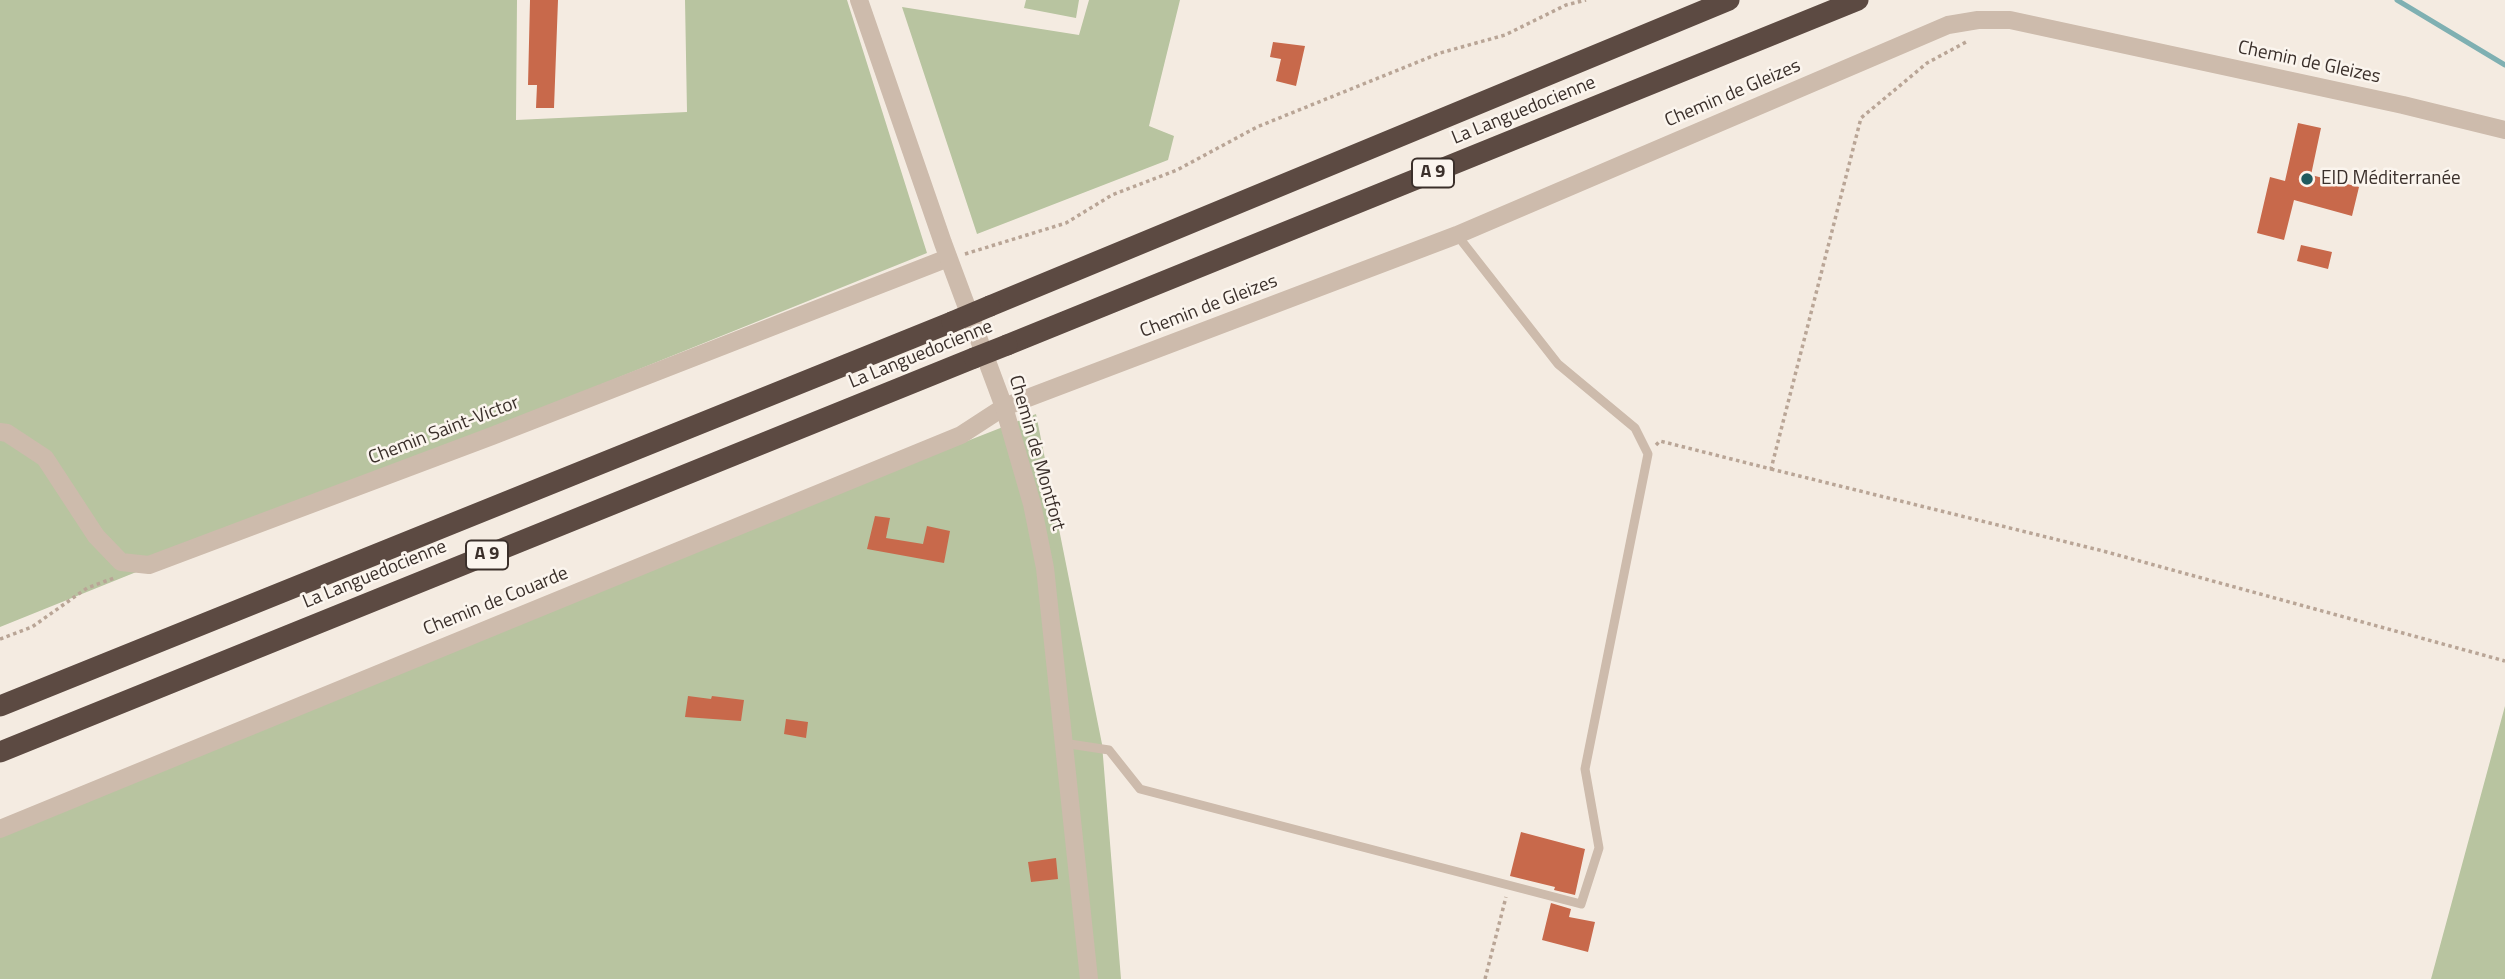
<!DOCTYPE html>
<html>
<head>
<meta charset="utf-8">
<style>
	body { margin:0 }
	canvas { display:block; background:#f4ebe1 }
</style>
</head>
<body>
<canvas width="2505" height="979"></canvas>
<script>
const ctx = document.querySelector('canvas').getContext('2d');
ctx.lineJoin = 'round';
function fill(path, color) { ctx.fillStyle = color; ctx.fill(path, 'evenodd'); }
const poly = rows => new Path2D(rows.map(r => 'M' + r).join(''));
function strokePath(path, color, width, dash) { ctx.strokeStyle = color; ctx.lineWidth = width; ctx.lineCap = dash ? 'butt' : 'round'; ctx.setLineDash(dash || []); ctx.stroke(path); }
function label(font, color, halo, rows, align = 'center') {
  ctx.font = font + ' "Titillium Web",sans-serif'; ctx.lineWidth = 5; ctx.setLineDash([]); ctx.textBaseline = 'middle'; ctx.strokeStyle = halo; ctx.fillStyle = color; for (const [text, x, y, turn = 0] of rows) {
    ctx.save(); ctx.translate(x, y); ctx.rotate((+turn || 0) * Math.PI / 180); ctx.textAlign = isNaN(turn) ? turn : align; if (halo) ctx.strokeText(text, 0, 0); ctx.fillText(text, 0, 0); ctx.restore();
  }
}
fill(poly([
	[0,0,517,0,516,120,687,112,685,0,847,0,927,253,0,627],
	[1026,0,1079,0,1076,18,1024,8],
	[1089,0,1180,0,1149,126,1174,136,1168,160,977,234,902,7,1079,35],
	[1036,414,1102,744,1121,979,0,979,0,821],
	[2505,706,2505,979,2431,979]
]), '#b8c4a0');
strokePath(poly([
	[2397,0,2505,65]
]), '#7fb0b2', 5);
fill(poly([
	[530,0,558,0,554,108,536,108,537,85,528,85],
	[1273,42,1305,46,1296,86,1276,81,1281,59,1270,57],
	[2298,123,2321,128,2311,175,2359,187,2352,216,2294,200,2284,240,2257,233,2270,177,2285,181],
	[2301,245,2332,252,2328,269,2297,261],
	[875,516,890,518,886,538,923,544,927,526,950,531,944,563,867,549],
	[688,696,711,699,712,696,744,700,741,721,685,717],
	[786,719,808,722,806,738,784,734],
	[1521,832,1585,849,1575,895,1554,890,1555,887,1510,876],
	[1056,858,1058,879,1031,882,1028,862],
	[1551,903,1571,909,1569,917,1595,922,1588,952,1542,940]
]), '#c8694b');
strokePath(poly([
	[965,254,1066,223,1112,195,1177,170,1257,127,1440,53,1505,35,1566,5,1586,0],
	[1656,445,1660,441,1771,469,1861,118,1927,63,1968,41],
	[1771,469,2103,551,2505,661],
	[0,639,32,627,87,588,114,578],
	[1485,979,1506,897]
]), '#b9a596', 3.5, [3.5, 3.5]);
strokePath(poly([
	[1063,743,1109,750,1140,789,1581,904,1599,848,1585,769,1648,454,1635,428,1558,364,1457,235]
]), '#cdbbac', 9);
strokePath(poly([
	[0,432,7,433,45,458,96,536,121,562,149,565,492,436,948,258],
	[0,829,961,435,1004,407,1457,235,1948,25,1978,20,2010,20,2403,105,2505,130]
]), '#cdbbac', 18);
strokePath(poly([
	[859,0,943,243,1004,407,1032,504,1045,568,1089,979]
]), '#cdbbac', 18);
strokePath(poly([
	[990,306,1729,0],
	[1007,345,1858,0],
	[0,706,952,322],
	[0,752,974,358]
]), '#5c4a42', 21);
strokePath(poly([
	[952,322,990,306],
	[974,358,1007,345]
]), '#5c4a42', 21);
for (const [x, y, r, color] of [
	[2307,179,7,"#1f5a5e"]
]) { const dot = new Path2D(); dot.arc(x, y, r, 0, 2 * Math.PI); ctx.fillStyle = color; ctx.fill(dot); strokePath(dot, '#fbf5ee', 2.5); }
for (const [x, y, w] of [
	[1433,173,42],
	[487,555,42]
]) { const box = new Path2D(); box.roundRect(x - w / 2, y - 14.5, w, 29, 5); ctx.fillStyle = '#fbf5ee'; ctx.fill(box); strokePath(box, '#3b302b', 2); }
label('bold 18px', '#3b302b', null, [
	["A 9",1433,173],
	["A 9",487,555]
]);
label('19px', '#3b302b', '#fbf5ee', [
	["Chemin de Gleizes",2309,63,12],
	["Chemin de Gleizes",1733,94,-23],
	["La Languedocienne",1524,111,-22],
	["Chemin de Gleizes",1209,307,-21],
	["La Languedocienne",921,355,-22],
	["Chemin Saint-Victor",444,431,-21],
	["Chemin de Montfort",1036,453,74],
	["La Languedocienne",375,575,-22],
	["Chemin de Couarde",496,602,-22]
]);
label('19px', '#3b302b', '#fbf5ee', [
	["EID Méditerranée",2321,179]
], 'left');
</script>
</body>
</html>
